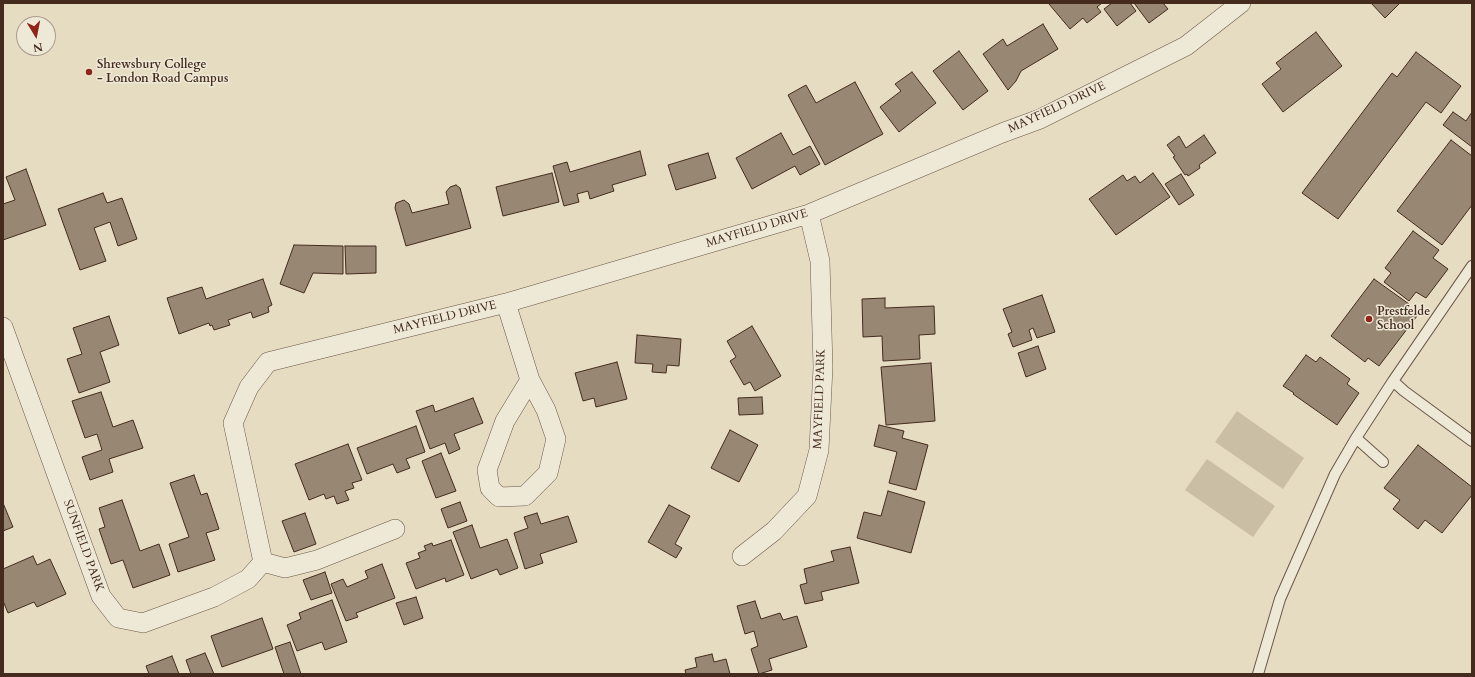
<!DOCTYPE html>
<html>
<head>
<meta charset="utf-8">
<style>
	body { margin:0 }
	#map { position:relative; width:1475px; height:677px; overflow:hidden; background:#e5dcc1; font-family:Cardo,serif }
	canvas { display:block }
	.frame { position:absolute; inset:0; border:4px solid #442b1e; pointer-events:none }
	.north { position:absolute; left:16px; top:16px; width:40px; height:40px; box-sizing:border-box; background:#eee8d7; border:1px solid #aa9c8d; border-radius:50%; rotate:170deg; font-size:11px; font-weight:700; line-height:16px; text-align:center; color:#442b1e }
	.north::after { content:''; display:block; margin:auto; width:14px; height:18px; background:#8f2418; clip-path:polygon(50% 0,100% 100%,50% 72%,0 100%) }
</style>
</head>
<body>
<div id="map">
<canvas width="1475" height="677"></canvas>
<div class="frame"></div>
<div class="north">N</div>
</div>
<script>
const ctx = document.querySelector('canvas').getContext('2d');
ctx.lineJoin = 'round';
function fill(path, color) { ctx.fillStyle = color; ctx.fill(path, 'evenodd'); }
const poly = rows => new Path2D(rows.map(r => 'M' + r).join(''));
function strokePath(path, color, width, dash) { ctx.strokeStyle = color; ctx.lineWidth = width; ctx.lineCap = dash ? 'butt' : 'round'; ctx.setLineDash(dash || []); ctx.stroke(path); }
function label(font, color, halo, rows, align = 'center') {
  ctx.font = font + ' Cardo,serif'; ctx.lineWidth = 3; ctx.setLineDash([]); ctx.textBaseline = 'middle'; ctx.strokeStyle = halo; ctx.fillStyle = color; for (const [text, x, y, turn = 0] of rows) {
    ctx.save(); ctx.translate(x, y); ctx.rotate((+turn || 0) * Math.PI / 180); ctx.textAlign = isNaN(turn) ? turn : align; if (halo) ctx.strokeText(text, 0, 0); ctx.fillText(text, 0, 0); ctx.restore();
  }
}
fill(poly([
	[1237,411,1304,458,1283,489,1215,442],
	[1207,459,1275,506,1253,537,1185,490]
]), '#cabea5');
const building = poly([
	[1050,3,1102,3,1097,7,1101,12,1087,23,1083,18,1070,29,1049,4,1050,3],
	[1112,3,1130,3,1136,11,1117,26,1104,9,1112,3],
	[1134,3,1163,3,1168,9,1149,23,1134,3],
	[1371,3,1400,3,1385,18,1371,3],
	[1043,24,1058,49,1021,71,1016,81,1008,90,983,54,1003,39,1007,46,1043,24],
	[1316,32,1342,66,1283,112,1262,84,1281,69,1276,63,1316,32],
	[959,51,988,91,963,110,933,71,959,51],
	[1416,52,1461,86,1441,113,1426,102,1338,219,1302,193,1392,73,1397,77,1416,52],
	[912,72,936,103,899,132,880,107,901,91,895,84,912,72],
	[855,82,883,134,825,165,788,95,806,85,816,103,855,82],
	[1453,112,1466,121,1472,112,1472,147,1443,125,1453,112],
	[781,133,793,155,810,146,820,164,800,175,795,166,752,189,736,158,781,133],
	[1204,135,1216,153,1199,165,1200,168,1188,176,1187,174,1185,175,1173,157,1175,156,1167,145,1179,136,1186,148,1204,135],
	[1451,140,1472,156,1472,205,1442,245,1397,211,1451,140],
	[640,151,646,175,612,185,614,191,590,199,588,191,577,194,579,202,564,206,553,166,567,162,570,172,640,151],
	[708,153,716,178,676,190,668,165,708,153],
	[26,169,46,225,3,240,3,204,15,200,6,177,26,169],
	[552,173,559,202,503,216,496,187,552,173],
	[1153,173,1170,197,1116,235,1089,199,1123,175,1127,181,1135,176,1140,183,1153,173],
	[1181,174,1194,195,1179,205,1165,184,1181,174],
	[456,185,460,188,471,228,406,246,395,208,396,203,404,200,409,204,412,213,449,204,446,192,450,187,456,185],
	[103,193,107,203,122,198,137,239,118,246,110,222,94,228,106,261,80,270,58,209,103,193],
	[1413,231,1439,250,1433,258,1448,269,1426,298,1416,292,1409,301,1384,282,1391,273,1385,268,1413,231],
	[294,245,343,246,343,274,313,273,304,293,280,284,294,245],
	[345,246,376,246,376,273,346,274,345,246],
	[263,279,272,305,268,307,269,312,253,318,251,312,228,320,230,325,214,330,212,325,210,326,209,323,179,334,167,298,202,287,206,299,263,279],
	[1374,279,1409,304,1406,308,1417,316,1379,366,1368,358,1365,362,1331,336,1374,279],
	[1042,295,1055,332,1037,338,1033,328,1029,330,1032,340,1013,347,1008,334,1012,332,1003,309,1042,295],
	[885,298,885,308,934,306,935,334,919,335,920,359,883,361,882,336,863,337,862,299,885,298],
	[109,316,119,345,100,352,110,382,79,393,67,359,82,354,73,328,109,316],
	[752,326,781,376,755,391,750,382,744,385,730,361,736,357,727,341,752,326],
	[637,335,681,339,679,366,667,365,666,373,652,372,653,364,635,363,637,335],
	[1038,346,1046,369,1026,377,1018,353,1038,346],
	[1306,355,1316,362,1320,357,1350,379,1347,384,1359,393,1337,425,1293,394,1294,393,1283,386,1306,355],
	[617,362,627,399,596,407,594,398,583,401,575,373,617,362],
	[931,363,935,421,886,425,881,367,931,363],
	[101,392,113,427,133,420,143,448,109,459,113,472,90,480,82,457,102,450,97,434,85,438,72,401,101,392],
	[762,397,763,414,739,415,738,398,762,397],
	[473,398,483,423,454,434,460,449,449,454,445,443,430,449,416,411,433,405,435,412,473,398],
	[879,425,904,431,902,438,928,445,916,490,889,483,897,452,874,446,879,425],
	[416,426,425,452,406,459,410,468,397,473,393,464,367,474,357,448,416,426],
	[730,430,758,445,739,482,711,468,730,430],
	[348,444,362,480,352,483,354,488,345,491,349,500,337,504,334,496,326,499,324,494,309,500,295,464,348,444],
	[1418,445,1472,487,1472,495,1442,533,1425,520,1418,529,1393,509,1400,500,1384,488,1418,445],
	[441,453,456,491,436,498,422,461,441,453],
	[194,475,201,495,207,493,219,529,206,533,215,560,178,572,169,544,189,537,170,483,194,475],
	[888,491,925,502,911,553,857,538,864,512,881,516,888,491],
	[122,500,140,551,159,544,170,575,133,588,123,560,111,564,99,529,105,527,99,508,122,500],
	[460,502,467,521,448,528,441,509,460,502],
	[3,503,13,527,3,531,3,503],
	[669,505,690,516,675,544,682,548,676,558,648,542,669,505],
	[305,513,316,544,294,552,282,521,305,513],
	[537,513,541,524,568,516,577,542,540,554,543,563,525,569,514,533,528,528,524,517,537,513],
	[472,525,480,548,507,539,518,568,500,575,497,569,471,579,453,532,472,525],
	[451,540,464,575,446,582,445,578,416,589,406,563,420,558,418,553,426,550,424,546,432,543,433,546,451,540],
	[850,547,859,583,821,592,823,600,805,604,800,585,807,583,804,569,834,561,831,551,850,547],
	[33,556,37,565,50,559,66,594,37,607,34,602,8,613,3,601,3,569,33,556],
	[382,564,395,598,356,613,358,617,346,621,331,584,343,579,347,587,368,578,365,571,382,564],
	[325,572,332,593,311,600,303,580,325,572],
	[416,597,423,618,404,625,396,603,416,597],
	[332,600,347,642,325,650,322,642,297,651,287,625,301,619,299,613,332,600],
	[755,601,761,619,780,613,783,620,797,616,807,647,769,659,772,670,759,674,751,649,758,646,754,631,745,634,737,606,755,601],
	[262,618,273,649,222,667,211,636,262,618],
	[290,642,301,674,284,674,275,647,290,642],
	[205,653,214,674,191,674,186,660,205,653],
	[712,654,714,662,726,659,730,674,686,674,685,670,697,667,695,658,712,654],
	[172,656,179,674,149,674,146,666,172,656]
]);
fill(building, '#988773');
strokePath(building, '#442b1e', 1);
const lane = poly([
	[1472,266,1393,381,1404,391,1472,441],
	[1356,438,1383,462],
	[1258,674,1280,599,1335,474,1356,438,1393,381]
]);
const street = poly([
	[506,303,530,380,546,410,556,439,548,473,525,496,499,497,490,488,487,470,505,421,530,380],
	[3,327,101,596,118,618,143,623,214,597,248,579,263,562,233,423,249,387,268,362,506,303,809,214,1002,133,1040,119,1186,46,1241,3],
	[742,556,774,531,807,496,819,450,823,367,820,261,809,214],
	[263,562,285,568,317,560,395,529]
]);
strokePath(lane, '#6c5747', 12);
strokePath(street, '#6c5747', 20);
strokePath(lane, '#eee8d7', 10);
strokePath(street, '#eee8d7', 19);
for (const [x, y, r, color] of [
	[89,72,4,"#8f2418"],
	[1369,319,4,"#8f2418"]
]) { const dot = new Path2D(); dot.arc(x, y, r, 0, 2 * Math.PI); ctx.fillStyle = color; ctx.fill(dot); strokePath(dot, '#eee8d7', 1.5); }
label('bold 12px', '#442b1e', '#eee8d7', [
	["Shrewsbury College",97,65],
	["- London Road Campus",97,79],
	["Prestfelde",1377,312],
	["School",1377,326]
], 'left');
label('12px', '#442b1e', '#eee8d7', [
	["MAYFIELD DRIVE",1057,108,-25],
	["MAYFIELD DRIVE",757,229,-17],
	["MAYFIELD DRIVE",445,318,-14],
	["MAYFIELD PARK",820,399,-88],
	["SUNFIELD PARK",83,546,70]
]);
</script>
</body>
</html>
